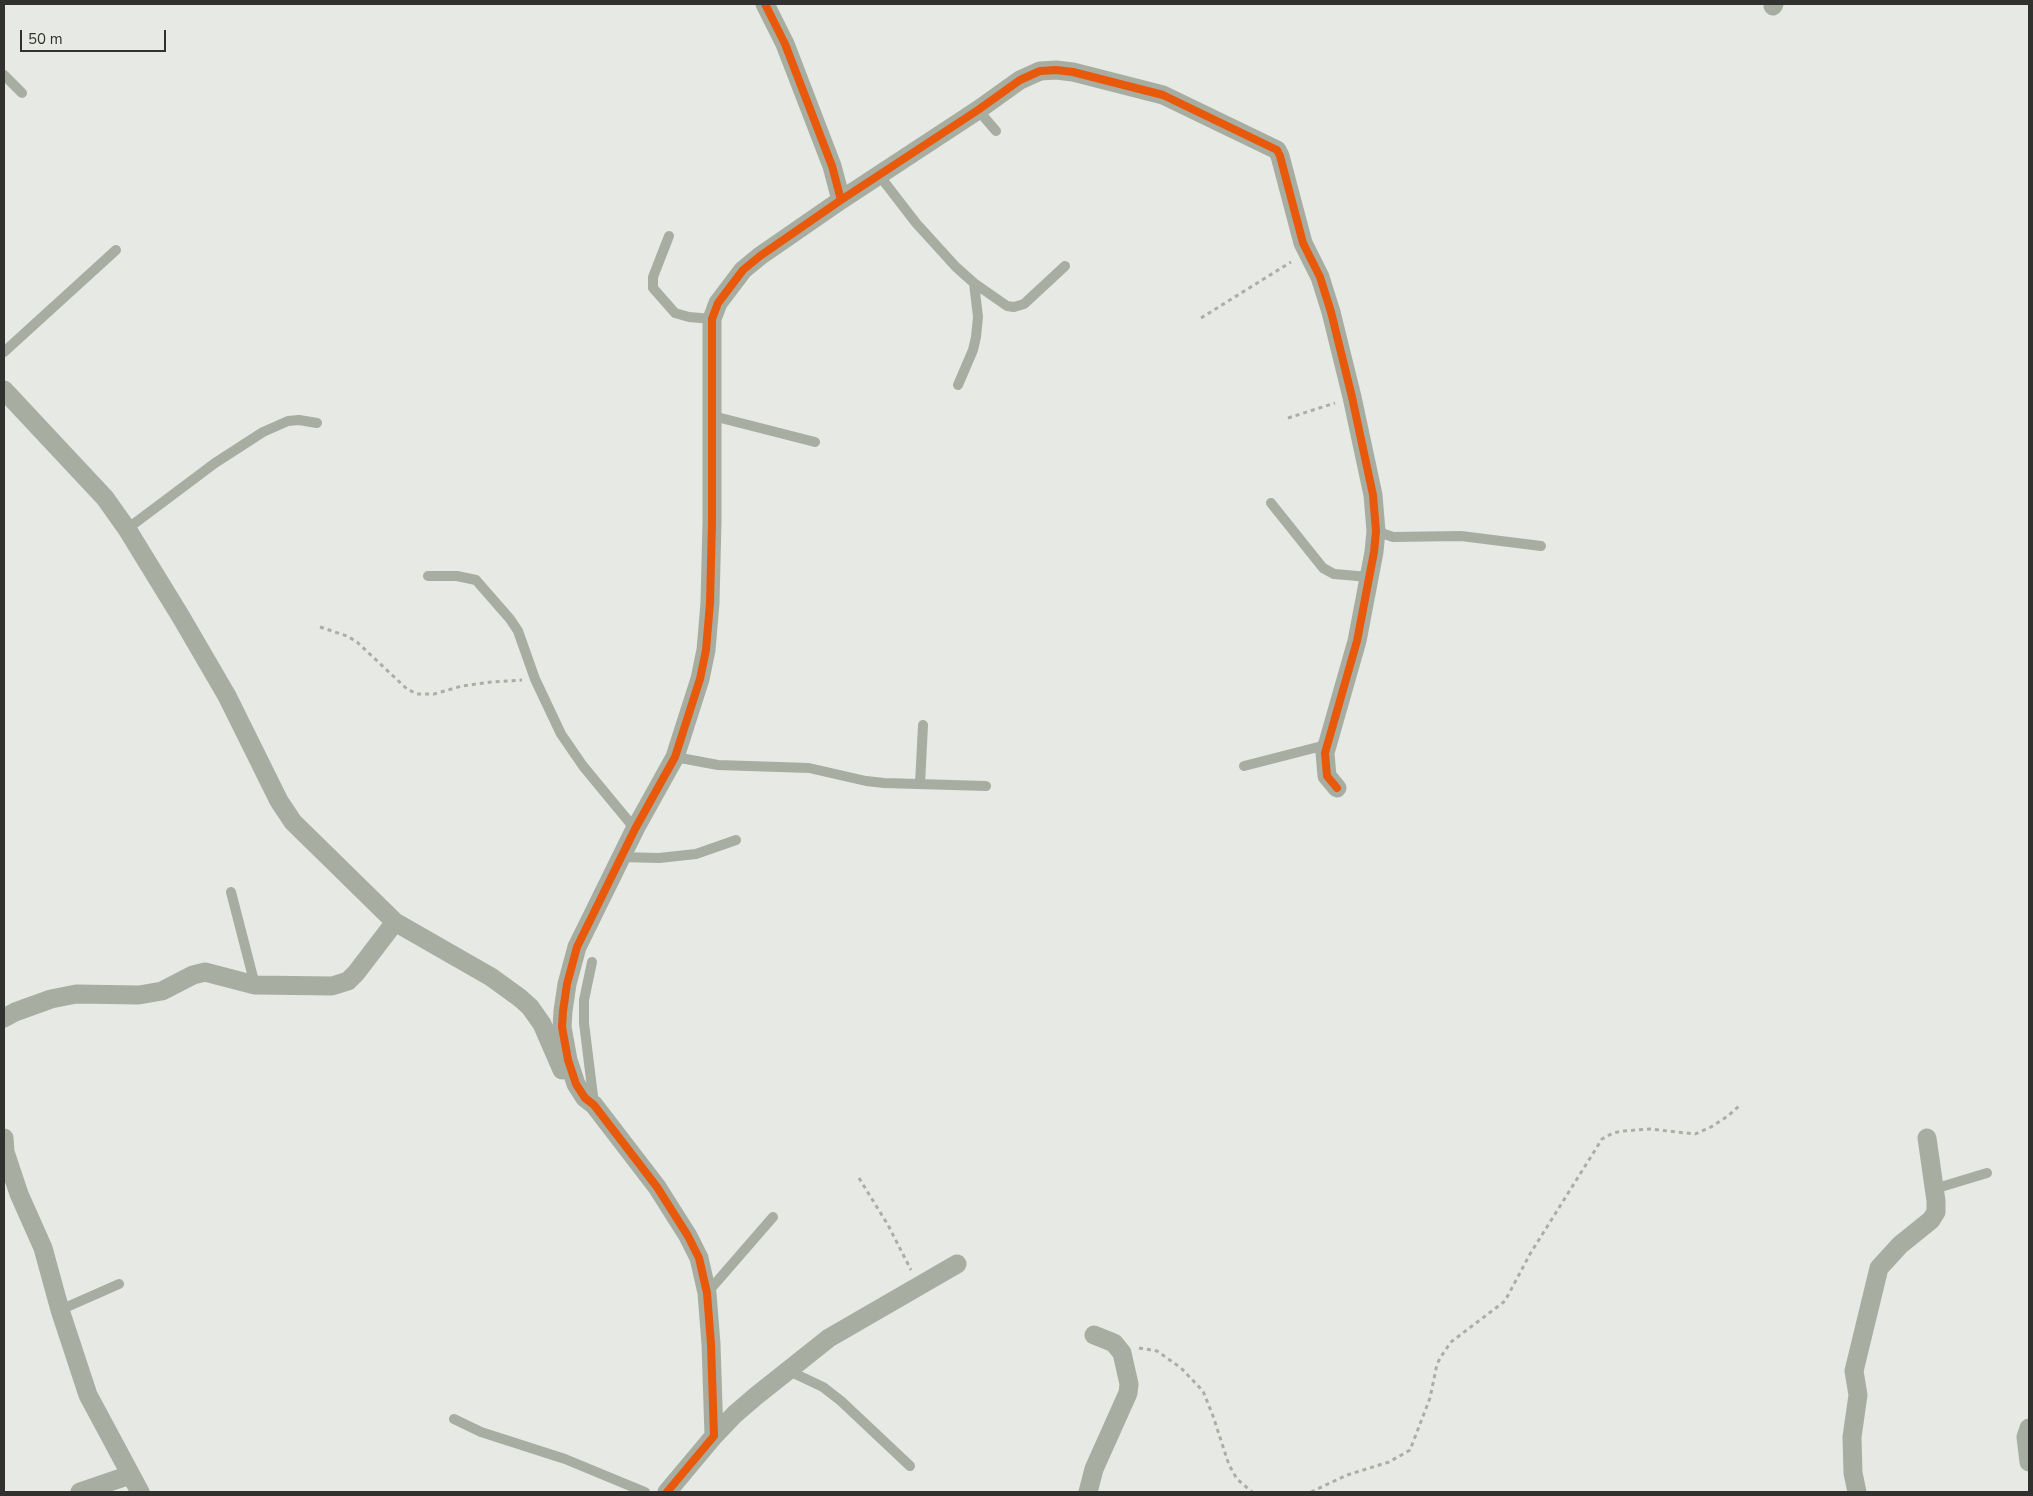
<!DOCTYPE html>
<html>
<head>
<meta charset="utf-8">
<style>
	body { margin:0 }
	#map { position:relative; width:2033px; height:1496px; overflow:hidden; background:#e7e9e5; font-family:"Nunito Sans",sans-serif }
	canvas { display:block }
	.frame { position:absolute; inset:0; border:5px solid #313230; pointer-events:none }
	.scale { position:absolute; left:20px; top:30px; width:146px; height:22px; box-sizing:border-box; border:2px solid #313230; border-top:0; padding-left:6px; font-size:15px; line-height:18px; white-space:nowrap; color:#313230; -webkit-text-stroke:4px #e8eae4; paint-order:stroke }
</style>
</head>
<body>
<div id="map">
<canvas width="2033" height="1496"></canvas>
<div class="frame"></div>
<div class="scale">50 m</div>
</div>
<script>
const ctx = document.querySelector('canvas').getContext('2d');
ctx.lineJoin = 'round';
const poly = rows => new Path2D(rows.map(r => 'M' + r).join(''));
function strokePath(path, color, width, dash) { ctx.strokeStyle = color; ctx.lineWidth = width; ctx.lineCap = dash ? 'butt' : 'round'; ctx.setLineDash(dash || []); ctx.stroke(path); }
strokePath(poly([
	[1201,318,1291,262],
	[1288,418,1335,403],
	[320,627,347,636,357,642,407,689,417,694,434,694,462,686,491,682,522,680],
	[859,1178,888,1225,911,1270],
	[1139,1348,1157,1351,1181,1368,1203,1391,1213,1416,1229,1465,1237,1479,1252,1492],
	[1311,1492,1347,1475,1389,1462,1410,1450,1430,1398,1437,1364,1442,1355,1451,1342,1505,1301,1530,1254,1602,1139,1613,1133,1623,1131,1650,1129,1695,1134,1711,1127,1728,1116,1740,1105]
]), '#abaea6', 3, [4, 4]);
strokePath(poly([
	[4,75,22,93],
	[978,110,996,131],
	[879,175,916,223,956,267,974,283,1007,306,1014,307,1024,304,1065,266],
	[669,236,653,277,653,288,675,313,689,317,712,319],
	[4,352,116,250],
	[958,385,973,350,976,337,978,317,974,283],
	[713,416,815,442],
	[1271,503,1323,568,1334,574,1369,577],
	[127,529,215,463,263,432,288,421,299,420,317,423],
	[1376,531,1393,537,1461,536,1541,546],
	[428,576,457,576,476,580,510,619,518,631,535,679,561,734,583,766,635,829],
	[675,757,718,765,809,768,866,781,884,783,986,786],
	[1244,766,1326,745],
	[920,784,923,725],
	[621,857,659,858,696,854,736,840],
	[231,892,255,985],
	[592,962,584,1000,584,1023,594,1104],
	[1934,1189,1987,1173],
	[707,1293,773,1217],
	[60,1310,119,1284],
	[787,1370,823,1387,841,1401,910,1466],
	[454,1419,481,1432,565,1459,645,1492]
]), '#a8ada2', 10);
strokePath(poly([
	[1773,6,1774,4],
	[841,200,978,110,1020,80,1040,71,1056,70,1073,72,1163,95,1277,150,1280,156,1303,243,1320,277,1331,312,1352,397,1373,495,1376,531,1374,552,1357,641,1325,753,1327,776,1337,788],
	[4,390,105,498,127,529,181,617,227,696,279,801,293,822,395,922,491,977,520,998,530,1007,542,1024,562,1070],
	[4,1018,15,1012,51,999,76,994,139,995,162,991,193,975,205,972,255,985,332,986,348,981,356,973,395,922],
	[4,1138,5,1152,19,1194,43,1248,60,1310,88,1395,140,1492],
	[2029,1428,2026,1437,2029,1462],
	[714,1436,735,1414,756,1396,829,1338,957,1264],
	[80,1492,130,1475],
	[667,1492,714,1436,711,1344,707,1293,699,1258,688,1236,657,1187,594,1105,585,1098,576,1084,568,1060,562,1027,563,1011,567,984,577,947,635,829,675,757,700,679,706,650,710,603,712,522,712,319,718,303,743,270,760,256,841,200,832,166,785,44,765,4],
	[1088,1492,1094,1469,1128,1393,1129,1384,1122,1353,1114,1343,1094,1335],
	[1857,1492,1853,1473,1852,1437,1858,1395,1854,1371,1879,1268,1900,1245,1931,1220,1936,1212,1936,1201,1927,1138]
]), '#a8ada2', 19);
strokePath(poly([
	[841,200,978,110,1020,80,1040,71,1056,70,1073,72,1163,95,1277,150,1280,156,1303,243,1320,277,1331,312,1352,397,1373,495,1376,531,1374,552,1357,641,1325,753,1327,776,1337,788],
	[667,1492,714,1436,711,1344,707,1293,699,1258,688,1236,657,1187,594,1105,585,1098,576,1084,568,1060,562,1027,563,1011,567,984,577,947,635,829,675,757,700,679,706,650,710,603,712,522,712,319,718,303,743,270,760,256,841,200,832,166,785,44,765,4]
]), '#e8590c', 8);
</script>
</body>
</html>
